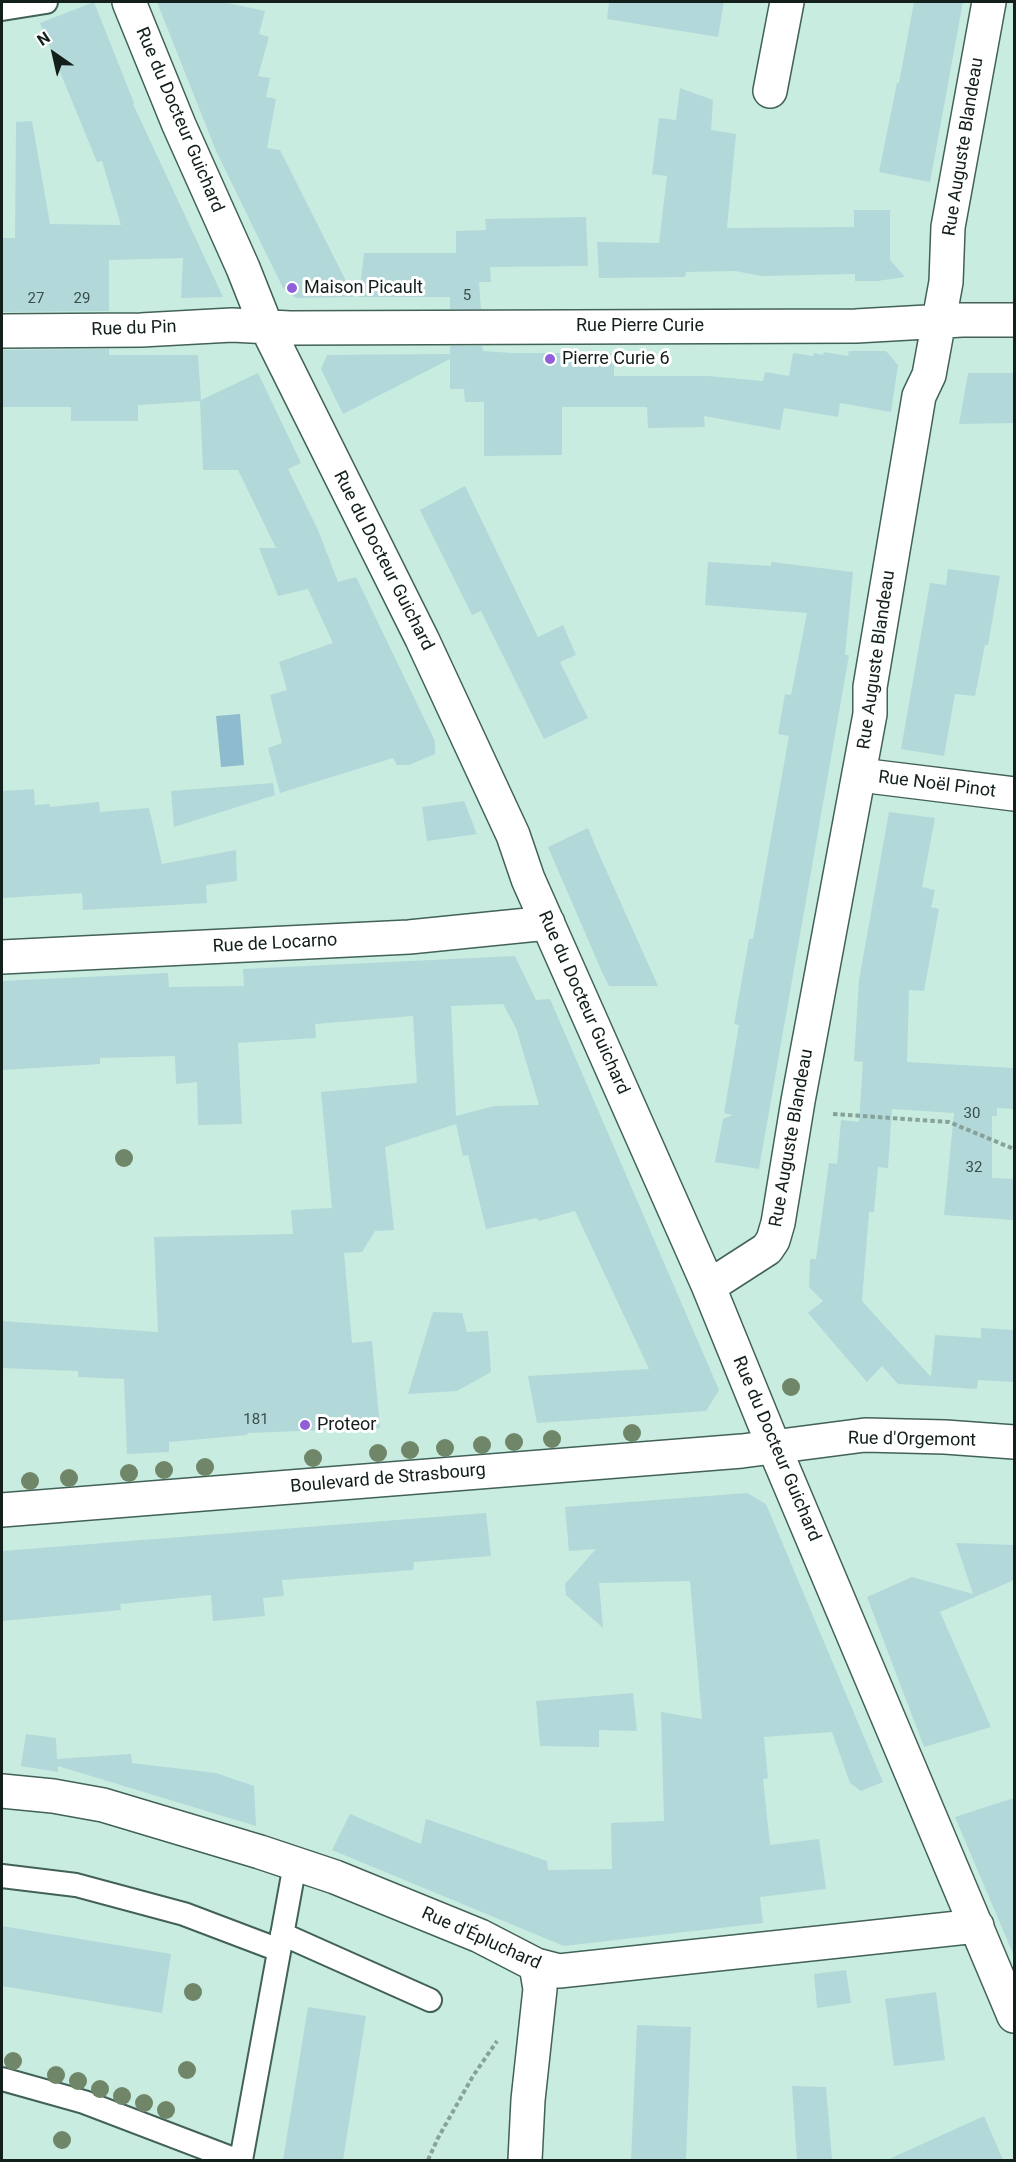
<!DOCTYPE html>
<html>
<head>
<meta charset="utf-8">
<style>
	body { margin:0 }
	#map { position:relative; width:1016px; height:2162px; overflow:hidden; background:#c9ece0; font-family:Roboto,sans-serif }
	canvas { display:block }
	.frame { position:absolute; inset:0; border:3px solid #121f1b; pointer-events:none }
	.north { position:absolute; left:24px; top:24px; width:60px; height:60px; -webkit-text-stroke:4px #fff; paint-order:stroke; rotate:326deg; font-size:16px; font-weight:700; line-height:24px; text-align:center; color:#121f1b }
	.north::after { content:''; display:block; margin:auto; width:21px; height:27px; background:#121f1b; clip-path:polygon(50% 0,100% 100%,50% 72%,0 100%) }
</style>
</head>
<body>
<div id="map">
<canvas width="1016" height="2162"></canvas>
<div class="frame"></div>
<div class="north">N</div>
</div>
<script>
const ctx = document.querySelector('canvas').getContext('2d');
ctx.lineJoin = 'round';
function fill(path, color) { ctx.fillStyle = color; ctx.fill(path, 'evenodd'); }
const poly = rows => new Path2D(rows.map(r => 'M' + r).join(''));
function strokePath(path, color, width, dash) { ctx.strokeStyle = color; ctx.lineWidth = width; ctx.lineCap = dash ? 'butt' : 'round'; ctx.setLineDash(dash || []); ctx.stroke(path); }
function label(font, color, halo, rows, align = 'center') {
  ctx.font = font + ' Roboto,sans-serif'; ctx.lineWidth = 6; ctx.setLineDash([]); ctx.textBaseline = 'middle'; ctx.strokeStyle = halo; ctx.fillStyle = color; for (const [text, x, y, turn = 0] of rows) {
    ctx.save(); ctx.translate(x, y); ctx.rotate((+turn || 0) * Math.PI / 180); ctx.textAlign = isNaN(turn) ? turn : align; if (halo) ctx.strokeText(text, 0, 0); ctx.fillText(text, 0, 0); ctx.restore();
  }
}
fill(poly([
	[240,714,244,765,221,767,216,716]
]), '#8ebcce');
fill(poly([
	[94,2,134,103,133,104,223,297,181,298,183,258,109,260,109,311,2,312,2,238,15,238,16,122,32,121,50,224,121,225,102,161,97,162,40,23],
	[157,2,223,2,265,11,259,34,269,37,258,76,270,78,266,97,276,99,267,148,280,150,354,297,296,298,283,288,216,151],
	[609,2,724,2,718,37,607,19],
	[914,2,963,2,930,182,879,172,897,83,899,83],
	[680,88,713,100,711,130,736,134,727,228,854,227,854,210,890,210,890,260,905,277,877,281,855,281,855,274,761,276,735,271,686,272,685,277,599,278,597,242,659,243,667,176,652,174,659,118,676,120],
	[586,217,588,266,490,267,491,282,479,282,481,309,450,309,450,297,359,297,364,253,456,253,456,231,486,230,485,219],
	[450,346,482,346,483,351,512,353,614,353,614,376,708,376,763,381,765,372,789,376,793,353,813,356,814,353,823,355,824,352,848,356,849,351,886,351,898,365,891,412,840,403,838,417,784,408,780,430,704,416,705,427,648,428,647,407,562,407,562,455,484,456,484,402,465,402,464,389,450,389,450,359,343,414,321,369,327,355,450,354],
	[109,349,109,355,198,355,201,400,258,373,301,463,288,469,318,530,338,582,356,577,435,741,435,754,409,765,397,765,393,758,280,793,268,748,282,743,270,695,287,690,279,662,333,643,308,589,278,596,259,548,276,548,238,470,203,470,200,401,138,405,138,421,71,421,71,407,2,407,2,350],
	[968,373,1014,373,1014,423,959,424],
	[465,486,538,637,563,625,576,655,560,662,588,718,544,739,481,611,472,615,420,510],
	[708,562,771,566,771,562,853,572,845,655,849,655,759,1169,715,1162,723,1119,733,1115,724,1113,739,1025,734,1024,749,939,753,939,789,736,778,734,785,694,791,695,807,613,705,605],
	[948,569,1000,576,988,645,985,645,975,696,955,694,944,756,901,749,930,583,946,585],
	[273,783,275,795,174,827,171,791],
	[34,789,35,805,50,804,50,807,99,802,100,812,149,808,162,864,236,850,237,881,206,885,207,903,83,910,82,893,2,898,2,791],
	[464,801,477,834,427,841,422,807],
	[889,812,935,818,922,887,935,890,931,907,939,909,924,991,909,990,907,1062,1014,1068,1014,1109,997,1108,997,1116,992,1116,992,1178,1014,1179,1014,1220,944,1215,954,1113,892,1109,888,1168,878,1167,874,1212,869,1212,862,1301,931,1377,935,1335,981,1338,981,1328,1014,1330,1014,1382,978,1380,977,1389,898,1384,882,1366,867,1382,808,1313,823,1301,809,1287,810,1259,816,1259,829,1163,837,1164,841,1120,859,1122,863,1062,854,1061,859,980],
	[588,828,598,852,658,986,609,986,602,972,548,847],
	[515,956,536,1000,550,999,719,1390,706,1411,537,1423,528,1376,649,1369,575,1211,539,1221,537,1218,486,1229,468,1155,463,1156,456,1124,385,1147,394,1230,375,1231,362,1252,344,1253,352,1343,372,1341,380,1428,248,1433,247,1435,169,1442,169,1452,127,1454,124,1379,78,1377,78,1371,2,1368,2,1321,158,1332,154,1237,293,1234,291,1210,332,1208,321,1092,417,1083,413,1016,315,1024,316,1038,238,1043,242,1124,198,1125,197,1082,176,1084,175,1056,100,1058,100,1064,2,1070,2,981,168,973,169,987,244,986,243,969],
	[503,1004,516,1028,539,1105,494,1106,456,1116,451,1006],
	[433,1312,462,1313,467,1332,488,1331,491,1372,457,1391,408,1394],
	[747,1493,766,1504,883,1782,861,1791,850,1783,832,1732,764,1737,768,1778,763,1779,770,1845,819,1839,826,1889,760,1897,763,1923,564,1946,332,1850,350,1814,421,1844,426,1819,547,1861,548,1870,612,1869,611,1823,664,1821,661,1712,702,1719,690,1581,599,1583,603,1628,566,1595,565,1584,596,1549,569,1551,565,1507],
	[486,1513,491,1556,414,1562,413,1570,282,1580,284,1596,263,1598,265,1616,213,1621,211,1595,120,1604,121,1610,2,1621,2,1551],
	[956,1543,1014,1545,1014,1580,940,1612,991,1727,924,1747,867,1597,912,1577,973,1594],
	[633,1693,637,1731,599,1730,599,1747,540,1746,536,1701],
	[26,1734,56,1738,57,1759,131,1754,132,1763,216,1773,254,1786,256,1826,58,1766,58,1772,21,1766],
	[1014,1798,1014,1956,955,1817],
	[2,1926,171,1954,162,2013,2,1986],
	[846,1970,851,2003,817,2008,814,1974],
	[936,1992,945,2060,894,2066,885,1999],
	[308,2007,366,2016,343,2160,283,2160],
	[637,2025,691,2027,686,2160,631,2160],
	[792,2086,826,2087,832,2160,797,2160],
	[984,2116,1003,2160,887,2160]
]), '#b2d8d9');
const service = poly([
	[2,9,46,2],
	[2,1876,76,1885,184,1914,279,1950],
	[282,1934,430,2000],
	[2,2079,84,2102,236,2160],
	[241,2160,295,1864]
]);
const minor = poly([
	[129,2,179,125,243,268,266,326,422,639,513,835,528,879,708,1285,774,1447,1014,2016],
	[770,91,787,2],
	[2,331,141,330,232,325,290,328,856,326,962,320,1014,320],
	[860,775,1014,794],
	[2,957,409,937,548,923],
	[708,1285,722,1278,767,1249,773,1240,778,1223,798,1101,870,714,870,687,919,396,929,375,946,282,948,227,989,2],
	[2,1791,53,1796,103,1805,260,1852,335,1877,480,1936,536,1965,559,1971,977,1926],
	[525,2160,528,2100,540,1989,536,1965]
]);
const tertiary = poly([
	[2,1510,742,1451,865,1435,945,1437,1014,1442]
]);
strokePath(service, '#426157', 26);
strokePath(minor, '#426157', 36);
strokePath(tertiary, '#426157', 36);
strokePath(poly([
	[833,1114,949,1122,1014,1149],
	[428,2160,438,2138,473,2076,497,2041]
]), '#87a299', 4, [4.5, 3]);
strokePath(service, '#fff', 22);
strokePath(minor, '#fff', 33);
strokePath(tertiary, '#fff', 33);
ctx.fillStyle = '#708668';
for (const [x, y] of [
	[124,1158],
	[791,1387],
	[632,1433],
	[552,1439],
	[514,1442],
	[482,1445],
	[445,1448],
	[410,1450],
	[378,1453],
	[313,1458],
	[205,1467],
	[164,1470],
	[129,1473],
	[69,1478],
	[30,1481],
	[193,1992],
	[13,2061],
	[187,2070],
	[56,2075],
	[78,2081],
	[100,2089],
	[122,2096],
	[144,2103],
	[166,2110],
	[62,2140]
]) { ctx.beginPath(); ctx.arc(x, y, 9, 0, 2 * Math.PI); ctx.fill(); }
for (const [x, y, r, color] of [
	[292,288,6,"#9160d9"],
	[550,359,6,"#9160d9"],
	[305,1425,6,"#9160d9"]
]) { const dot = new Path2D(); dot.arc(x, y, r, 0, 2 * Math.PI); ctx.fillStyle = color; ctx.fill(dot); strokePath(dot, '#fff', 2); }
label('15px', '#3a4d4a', null, [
	["5",467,296],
	["27",36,299],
	["29",82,299],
	["30",972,1114],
	["32",974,1168],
	["181",256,1420]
]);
label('18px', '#121f1b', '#fff', [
	["Rue du Docteur Guichard",179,120,67],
	["Rue Auguste Blandeau",964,147,-81],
	["Rue Pierre Curie",640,326],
	["Rue du Pin",134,329,-2],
	["Rue du Docteur Guichard",383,561,63],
	["Rue Auguste Blandeau",877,660,-82],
	["Rue Noël Pinot",937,785,7],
	["Rue de Locarno",275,944,-3],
	["Rue du Docteur Guichard",583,1003,66],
	["Rue Auguste Blandeau",792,1138,-80],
	["Rue d'Orgemont",912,1440,1],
	["Rue du Docteur Guichard",776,1449,67],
	["Boulevard de Strasbourg",388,1479,-5],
	["Rue d'Épluchard",481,1939,24]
]);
label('18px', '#121f1b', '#fff', [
	["Maison Picault",304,288],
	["Pierre Curie 6",562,359],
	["Proteor",317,1425]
], 'left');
</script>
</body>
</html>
